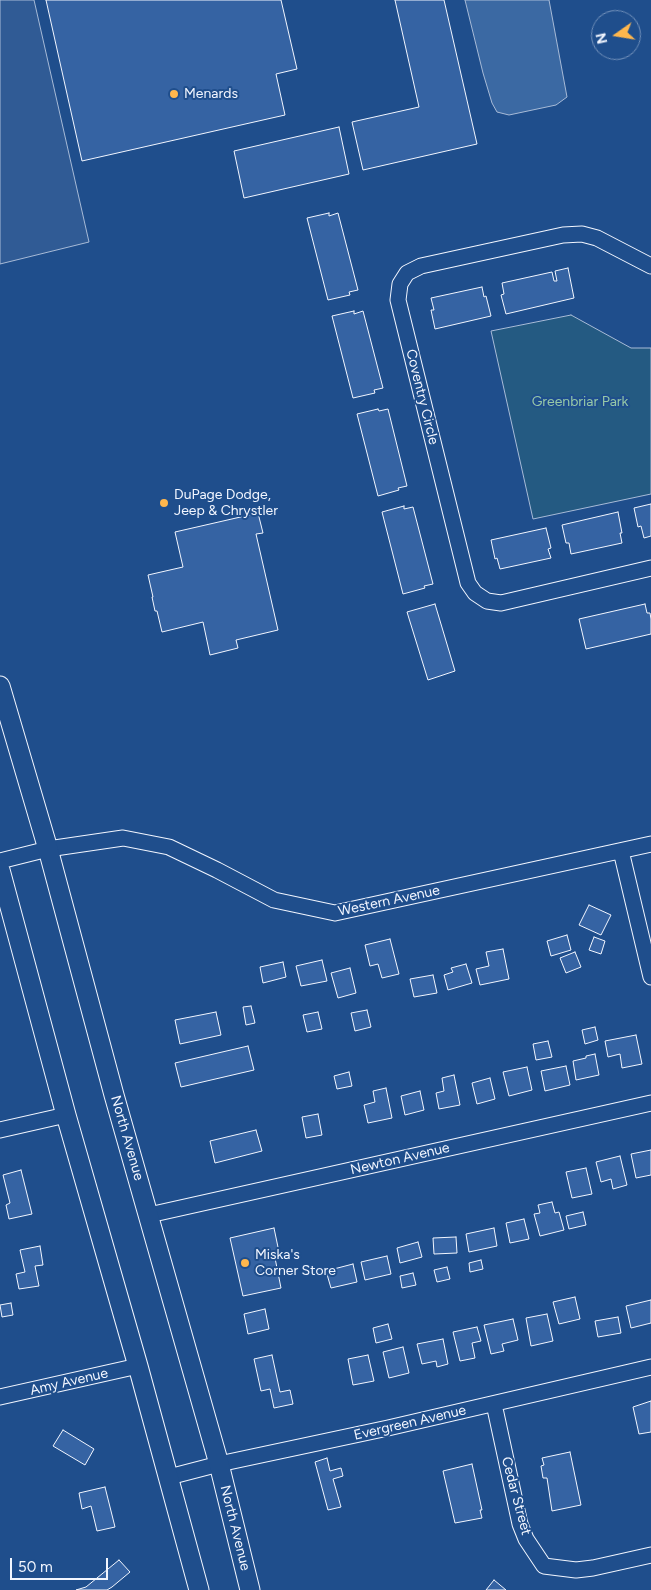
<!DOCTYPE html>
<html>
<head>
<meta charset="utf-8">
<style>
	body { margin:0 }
	#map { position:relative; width:651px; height:1590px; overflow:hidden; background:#1f4e8c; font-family:Figtree,sans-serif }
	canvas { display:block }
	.north { position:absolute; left:591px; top:10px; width:50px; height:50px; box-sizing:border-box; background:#1f4e8c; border:1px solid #7391ba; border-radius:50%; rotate:257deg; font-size:14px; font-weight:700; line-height:20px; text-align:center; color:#f2f6ff }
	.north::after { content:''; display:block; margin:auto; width:18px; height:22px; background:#ffb74d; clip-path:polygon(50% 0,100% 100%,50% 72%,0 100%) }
	.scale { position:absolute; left:10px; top:1558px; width:98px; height:22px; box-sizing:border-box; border:2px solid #f2f6ff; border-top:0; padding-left:6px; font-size:15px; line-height:18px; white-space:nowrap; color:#f2f6ff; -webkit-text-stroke:4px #1f4e8c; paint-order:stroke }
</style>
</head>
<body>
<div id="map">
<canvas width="651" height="1590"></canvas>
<div class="north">N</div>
<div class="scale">50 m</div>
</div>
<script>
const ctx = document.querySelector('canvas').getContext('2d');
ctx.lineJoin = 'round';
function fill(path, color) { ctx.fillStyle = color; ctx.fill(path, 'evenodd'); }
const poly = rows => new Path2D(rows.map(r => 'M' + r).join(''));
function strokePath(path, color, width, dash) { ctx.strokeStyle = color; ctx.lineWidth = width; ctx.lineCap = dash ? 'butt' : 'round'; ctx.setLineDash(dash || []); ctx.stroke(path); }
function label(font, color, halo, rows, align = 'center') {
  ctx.font = font + ' Figtree,sans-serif'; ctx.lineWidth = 4; ctx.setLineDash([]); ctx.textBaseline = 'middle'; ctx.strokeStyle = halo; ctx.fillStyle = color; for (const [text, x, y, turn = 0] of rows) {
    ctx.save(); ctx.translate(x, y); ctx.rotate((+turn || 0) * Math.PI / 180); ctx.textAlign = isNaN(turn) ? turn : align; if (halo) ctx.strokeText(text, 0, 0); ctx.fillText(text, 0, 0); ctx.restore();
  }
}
const green = poly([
	[571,315,631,348,651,348,651,494,533,519,491,331,571,315]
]);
fill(green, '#245a82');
strokePath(green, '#a8bbd7', 1);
const parking = poly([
	[0,0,34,0,89,242,0,264,0,0]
]);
fill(parking, '#305b95');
strokePath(parking, '#a8bbd7', 1);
const water = poly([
	[465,0,549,0,567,97,556,105,509,115,497,112,492,103,483,73,465,0]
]);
fill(water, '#3b69a3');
strokePath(water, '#a8bbd7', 1);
const building = poly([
	[46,0,281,0,297,69,276,74,285,115,82,161,46,0],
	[395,0,444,0,477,144,363,170,352,122,419,107,395,0],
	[339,127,349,174,244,198,234,151,339,127],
	[329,213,329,216,338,213,358,290,349,292,350,295,328,300,307,218,329,213],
	[568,268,574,298,506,314,501,295,504,294,502,283,552,272,554,281,557,281,555,271,568,268],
	[482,287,484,297,486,296,491,316,435,329,431,310,434,310,431,298,482,287],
	[354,311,354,314,363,311,383,388,374,390,375,393,353,398,332,316,354,311],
	[378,409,379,411,388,409,407,486,398,488,399,490,378,496,357,414,378,409],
	[651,504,651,536,644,538,641,526,638,527,634,508,651,504],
	[404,506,404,509,413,507,433,584,424,586,425,588,403,594,382,512,404,506],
	[618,512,622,533,620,533,622,543,571,554,569,543,566,543,562,525,618,512],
	[258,513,263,533,256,534,278,630,236,640,238,648,210,655,203,622,162,632,157,611,155,611,152,597,153,597,148,575,183,567,175,532,258,513],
	[546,528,551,548,548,549,551,558,500,569,497,558,495,559,491,540,546,528],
	[435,604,455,671,428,680,407,612,435,604],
	[645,604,647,613,650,613,651,619,651,634,586,649,579,619,645,604],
	[589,905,611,915,601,935,579,925,589,905],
	[567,935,571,950,551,956,547,941,567,935],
	[594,937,605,941,601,954,589,950,594,937],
	[390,939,399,974,382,978,378,964,370,966,365,945,390,939],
	[503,949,509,979,480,985,476,969,489,966,486,952,503,949],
	[575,952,581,967,566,973,560,958,575,952],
	[322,960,327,981,301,986,296,966,322,960],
	[283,962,286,977,263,983,260,967,283,962],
	[466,964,472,983,448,990,444,975,453,972,451,968,466,964],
	[350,968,356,993,338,998,331,973,350,968],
	[433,975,437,993,414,997,410,979,433,975],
	[251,1006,255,1023,246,1025,243,1007,251,1006],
	[367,1010,371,1027,355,1031,351,1013,367,1010],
	[216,1012,221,1035,180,1044,175,1020,216,1012],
	[318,1012,322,1029,307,1032,303,1015,318,1012],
	[595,1027,598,1040,585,1044,582,1030,595,1027],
	[636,1035,642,1064,622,1068,620,1054,608,1057,605,1041,636,1035],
	[548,1041,552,1057,536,1060,533,1044,548,1041],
	[248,1046,254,1070,181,1087,175,1063,248,1046],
	[595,1054,599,1075,576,1080,573,1061,586,1058,586,1056,595,1054],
	[566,1066,570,1085,545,1091,541,1071,566,1066],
	[527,1067,532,1090,509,1096,503,1072,527,1067],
	[349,1072,352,1086,337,1089,334,1076,349,1072],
	[454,1075,460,1105,439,1109,436,1093,444,1091,442,1078,454,1075],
	[490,1078,495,1099,477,1104,472,1083,490,1078],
	[386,1088,392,1118,368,1123,364,1105,375,1102,373,1091,386,1088],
	[420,1091,424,1110,405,1115,401,1096,420,1091],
	[318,1114,322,1135,306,1138,302,1117,318,1114],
	[256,1130,262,1151,215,1163,210,1141,256,1130],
	[651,1150,651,1175,636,1178,631,1154,651,1150],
	[620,1156,627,1185,613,1189,611,1179,601,1182,596,1162,620,1156],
	[586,1168,592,1194,572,1198,566,1172,586,1168],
	[21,1170,32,1214,9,1219,6,1205,10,1203,3,1175,21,1170],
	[552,1202,555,1213,559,1212,564,1230,540,1236,534,1214,540,1213,538,1205,552,1202],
	[583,1212,586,1225,569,1229,566,1216,583,1212],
	[524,1219,529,1239,510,1243,506,1223,524,1219],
	[274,1228,279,1252,274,1253,281,1288,243,1296,230,1238,274,1228],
	[494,1228,497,1246,469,1252,466,1234,494,1228],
	[456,1237,457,1253,434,1254,433,1238,456,1237],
	[418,1242,422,1257,400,1263,397,1248,418,1242],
	[40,1246,43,1265,35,1266,39,1286,19,1289,16,1274,25,1272,20,1250,40,1246],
	[387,1256,391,1274,365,1280,361,1262,387,1256],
	[481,1260,483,1269,470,1272,469,1263,481,1260],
	[353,1264,357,1282,331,1288,326,1271,353,1264],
	[447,1267,450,1279,437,1282,434,1270,447,1267],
	[413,1273,416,1285,402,1288,400,1276,413,1273],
	[575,1297,580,1319,559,1324,553,1302,575,1297],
	[651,1300,651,1323,631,1328,626,1306,651,1300],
	[11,1303,13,1315,2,1317,0,1305,11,1303],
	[265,1309,269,1329,248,1334,244,1314,265,1309],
	[547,1314,553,1341,531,1346,526,1318,547,1314],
	[618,1317,621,1333,598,1337,595,1321,618,1317],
	[513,1319,518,1340,502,1344,504,1351,491,1354,484,1325,513,1319],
	[388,1324,392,1339,376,1343,373,1328,388,1324],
	[477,1327,481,1341,472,1343,475,1358,460,1361,453,1332,477,1327],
	[443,1339,448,1364,437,1367,436,1361,422,1364,417,1344,443,1339],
	[403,1347,409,1373,389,1378,383,1352,403,1347],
	[272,1355,280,1392,290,1390,293,1404,274,1408,270,1389,261,1391,254,1359,272,1355],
	[368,1355,374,1381,353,1385,348,1359,368,1355],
	[651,1401,651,1432,639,1434,633,1407,651,1401],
	[63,1430,94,1449,85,1465,53,1446,63,1430],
	[570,1452,581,1505,552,1511,547,1478,543,1478,541,1466,544,1465,542,1458,570,1452],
	[327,1458,330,1471,341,1468,343,1476,333,1479,341,1507,328,1510,315,1462,327,1458],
	[472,1464,482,1510,480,1510,482,1518,455,1523,443,1471,472,1464],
	[105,1487,115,1527,97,1531,91,1506,82,1509,79,1493,105,1487],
	[119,1560,130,1572,112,1587,107,1590,76,1590,86,1587,119,1560],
	[494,1580,506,1590,486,1590,494,1580]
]);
fill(building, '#3563a3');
strokePath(building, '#f2f6ff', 1);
const minor = poly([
	[651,266,597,238,582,234,563,235,421,266,407,273,400,284,398,300,468,583,475,593,487,601,501,603,651,568],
	[621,851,651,977],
	[0,861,48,849,123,838,169,847,217,870,274,900,335,913,651,844],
	[0,1130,66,1115],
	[149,1215,651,1103],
	[0,1397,138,1366],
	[494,1404,520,1524,526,1539,544,1566,576,1570,593,1568,651,1555],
	[169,1477,219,1464,388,1428,651,1367]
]);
const major = poly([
	[0,686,48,849,114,1095,219,1464,250,1590],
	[0,870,66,1115,138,1366,199,1590]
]);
strokePath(minor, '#f2f6ff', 17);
strokePath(major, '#f2f6ff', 21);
strokePath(minor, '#1f4e8c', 15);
strokePath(major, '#1f4e8c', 19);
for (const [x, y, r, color] of [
	[174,94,5,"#ffb74d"],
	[164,503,5,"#ffb74d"],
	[245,1263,5,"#ffb74d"]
]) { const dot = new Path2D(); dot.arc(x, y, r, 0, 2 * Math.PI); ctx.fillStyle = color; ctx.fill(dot); strokePath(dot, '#1f4e8c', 2); }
label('14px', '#f2f6ff', '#1f4e8c', [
	["Menards",184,94],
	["DuPage Dodge,",174,495],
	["Jeep & Chrystler",174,511],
	["Miska's",255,1255],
	["Corner Store",255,1271]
], 'left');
label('14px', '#f2f6ff', '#1f4e8c', [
	["Coventry Circle",422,397,76],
	["Western Avenue",389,901,-12],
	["North Avenue",127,1138,74],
	["Newton Avenue",400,1159,-13],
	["Amy Avenue",69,1382,-13],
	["Evergreen Avenue",410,1423,-13],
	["Cedar Street",516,1496,75],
	["North Avenue",235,1528,76]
]);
label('14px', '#97c8a6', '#1f4e8c', [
	["Greenbriar Park",580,402]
]);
</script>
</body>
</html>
